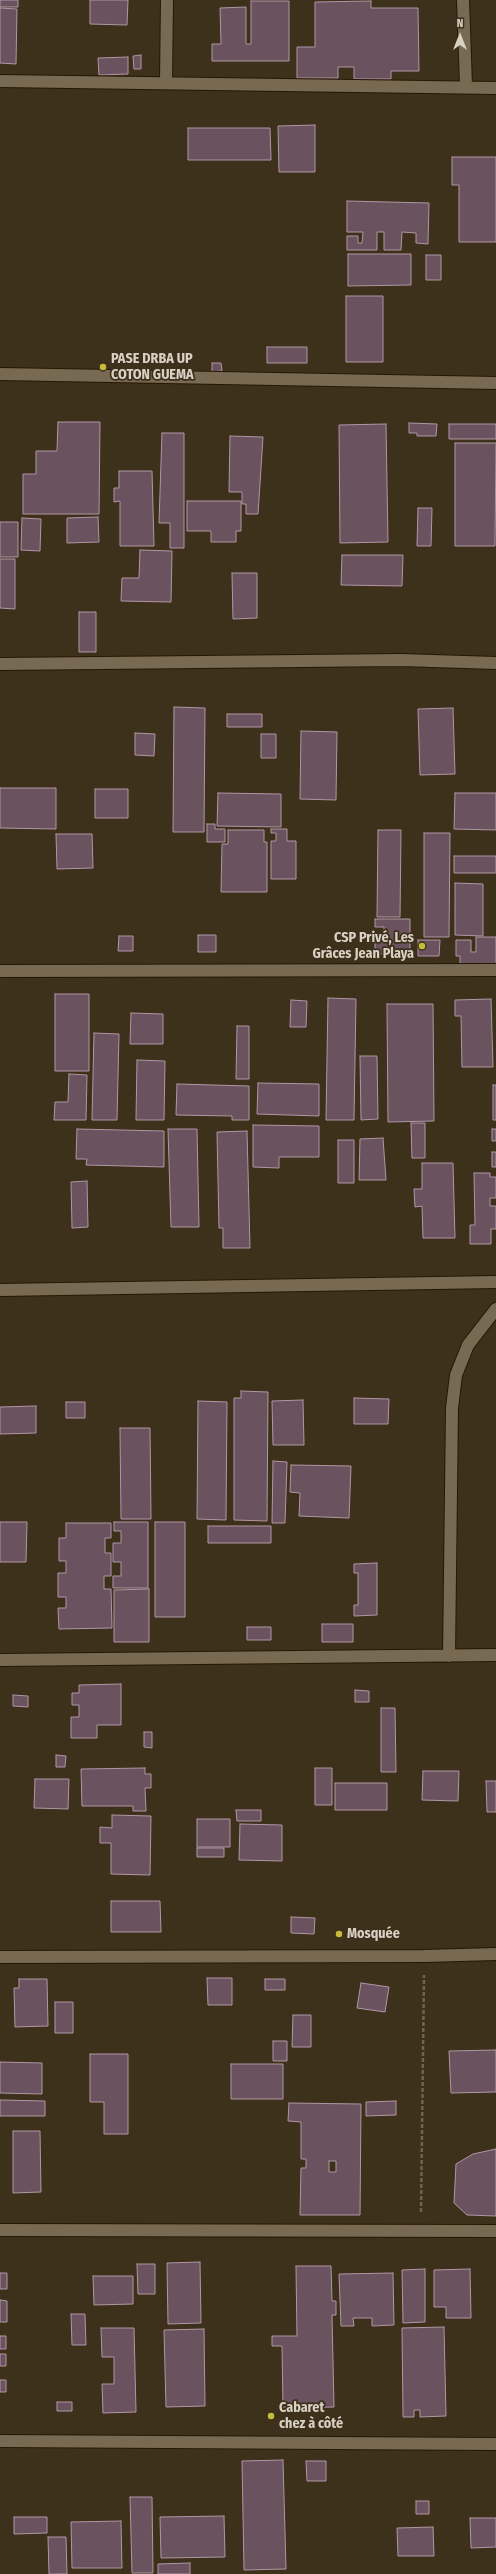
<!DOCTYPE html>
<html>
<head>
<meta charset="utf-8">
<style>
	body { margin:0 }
	#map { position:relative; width:496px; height:2574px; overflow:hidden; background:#3e311c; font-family:"Fira Sans Condensed",sans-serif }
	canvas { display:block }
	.north { position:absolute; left:440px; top:16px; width:40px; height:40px; -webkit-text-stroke:3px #3e311c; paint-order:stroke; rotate:0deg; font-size:11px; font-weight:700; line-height:16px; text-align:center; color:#d9d1c4 }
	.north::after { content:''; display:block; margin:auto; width:14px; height:18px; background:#d9d1c4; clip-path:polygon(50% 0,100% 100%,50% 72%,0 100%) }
</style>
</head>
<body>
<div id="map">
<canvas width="496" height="2574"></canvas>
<div class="north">N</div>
</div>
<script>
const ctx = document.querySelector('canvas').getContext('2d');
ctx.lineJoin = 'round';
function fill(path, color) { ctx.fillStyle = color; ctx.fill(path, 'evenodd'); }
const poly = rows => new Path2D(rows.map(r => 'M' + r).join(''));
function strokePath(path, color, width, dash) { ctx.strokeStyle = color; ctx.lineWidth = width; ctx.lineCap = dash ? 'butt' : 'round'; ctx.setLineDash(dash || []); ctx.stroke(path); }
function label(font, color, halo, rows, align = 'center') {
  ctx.font = font + ' "Fira Sans Condensed",sans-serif'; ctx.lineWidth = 3.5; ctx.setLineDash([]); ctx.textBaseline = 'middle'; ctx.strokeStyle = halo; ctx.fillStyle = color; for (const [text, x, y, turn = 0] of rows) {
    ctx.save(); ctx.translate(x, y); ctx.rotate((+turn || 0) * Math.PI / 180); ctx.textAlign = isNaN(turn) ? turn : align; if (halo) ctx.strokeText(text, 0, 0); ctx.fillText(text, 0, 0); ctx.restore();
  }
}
const building = poly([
	[0,0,18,0,18,7,0,7,0,0],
	[90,0,128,0,127,25,90,24,90,0],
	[251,1,289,1,289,61,212,61,212,44,221,44,220,8,246,7,246,44,251,44,251,1],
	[371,1,371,8,418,8,419,71,391,71,391,79,354,79,354,67,338,67,338,78,297,78,297,47,315,47,315,2,371,1],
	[0,8,17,9,16,64,0,63,0,8],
	[141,55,141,69,134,69,133,56,141,55],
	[128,57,128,74,99,75,98,58,128,57],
	[315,125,315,172,279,172,278,126,315,125],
	[188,128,270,128,271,160,188,160,188,128],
	[452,157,496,157,496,242,459,242,459,185,452,185,452,157],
	[347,201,429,203,428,244,416,243,416,233,402,232,401,250,384,250,384,232,377,232,377,250,347,250,347,236,358,236,358,243,362,243,363,232,347,232,347,201],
	[348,254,411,254,411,285,348,286,348,254],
	[426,255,441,255,441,280,426,280,426,255],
	[346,296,383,296,383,362,346,362,346,296],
	[267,347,307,347,307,363,267,363,267,347],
	[212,363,221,363,222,371,212,372,212,363],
	[58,422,100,422,99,514,23,514,23,474,36,474,36,451,57,451,58,422],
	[409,423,437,424,436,436,417,436,417,433,409,433,409,423],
	[386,424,388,542,340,543,339,425,386,424],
	[449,424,496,424,496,439,449,439,449,424],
	[162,433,184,433,184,548,170,548,170,523,159,523,162,433],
	[230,436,263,437,258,514,246,514,246,504,242,504,242,492,229,492,230,436],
	[455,443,496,443,495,546,455,546,455,443],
	[119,471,152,471,154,546,120,546,120,501,114,502,114,488,119,488,119,471],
	[187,501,241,501,241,531,236,531,236,542,211,542,211,531,187,531,187,501],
	[418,508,432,508,431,546,417,546,418,508],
	[98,517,99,542,67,543,67,518,98,517],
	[22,518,41,519,40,551,21,550,22,518],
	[0,522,18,522,18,557,0,557,0,522],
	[140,550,172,551,171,602,121,601,122,578,139,578,140,550],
	[342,555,403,555,402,586,341,585,342,555],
	[0,559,15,559,15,609,0,608,0,559],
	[232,573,257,573,257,618,233,619,232,573],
	[79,612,96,612,96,652,79,652,79,612],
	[174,707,205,708,204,832,173,832,174,707],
	[453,708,455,774,420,775,418,709,453,708],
	[227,714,262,714,262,727,227,727,227,714],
	[301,731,337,732,336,800,300,799,301,731],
	[135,733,155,734,154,756,135,755,135,733],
	[261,734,276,734,276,758,261,758,261,734],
	[0,788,56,788,56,829,0,828,0,788],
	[95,789,128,789,128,818,95,818,95,789],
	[218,793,281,794,281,827,217,826,218,793],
	[455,793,496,793,496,830,454,829,455,793],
	[207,824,215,824,215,829,225,829,225,842,207,842,207,824],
	[271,829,287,829,287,841,296,841,296,879,271,879,271,841,276,841,276,833,271,833,271,829],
	[228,830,264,830,264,842,267,842,267,892,221,892,222,844,228,844,228,830],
	[378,830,401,830,400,917,377,917,378,830],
	[424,833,450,833,449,937,424,937,424,833],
	[56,834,92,834,93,868,57,869,56,834],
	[454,856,496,856,496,873,454,873,454,856],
	[455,883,483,884,483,936,455,935,455,883],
	[375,919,410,919,410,954,375,954,375,939,384,939,384,927,375,927,375,919],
	[198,935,216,935,216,952,198,952,198,935],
	[119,936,133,936,133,951,118,951,119,936],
	[476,937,496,937,496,965,460,965,460,956,456,956,456,940,471,940,471,952,476,952,476,937],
	[418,940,440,940,439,956,418,956,418,940],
	[55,994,89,994,89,1071,55,1071,55,994],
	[328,998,356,999,354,1120,326,1120,328,998],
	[491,999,493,1067,462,1067,461,1016,455,1016,455,1000,491,999],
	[291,1000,307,1001,306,1027,290,1027,291,1000],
	[387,1004,433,1004,434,1121,388,1122,387,1004],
	[131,1013,163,1014,163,1044,130,1044,131,1013],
	[237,1026,249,1026,249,1079,236,1079,237,1026],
	[94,1033,119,1034,117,1120,92,1120,94,1033],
	[360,1056,377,1056,378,1119,361,1120,360,1056],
	[137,1060,165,1061,164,1120,136,1120,137,1060],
	[69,1074,87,1075,86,1120,54,1120,55,1102,68,1102,69,1074],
	[258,1083,319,1084,319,1116,257,1114,258,1083],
	[177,1084,249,1086,249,1120,232,1120,232,1116,176,1115,177,1084],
	[493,1085,496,1085,496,1120,493,1120,493,1085],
	[411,1123,425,1123,425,1158,412,1158,411,1123],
	[253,1125,319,1126,319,1157,279,1157,279,1168,253,1167,253,1125],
	[77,1129,164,1131,164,1167,86,1165,87,1159,76,1159,77,1129],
	[168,1129,197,1129,199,1227,171,1227,168,1129],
	[492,1129,496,1129,496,1141,492,1141,492,1129],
	[247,1131,250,1248,223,1248,223,1228,219,1228,217,1132,247,1131],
	[383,1138,386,1180,359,1180,360,1139,383,1138],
	[338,1140,354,1140,354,1183,338,1183,338,1140],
	[492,1152,496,1152,496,1167,492,1167,492,1152],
	[422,1163,453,1163,455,1238,423,1238,422,1206,415,1207,414,1189,422,1189,422,1163],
	[474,1173,490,1173,490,1177,496,1177,496,1198,490,1198,490,1206,496,1206,496,1229,491,1229,491,1244,470,1244,470,1225,475,1225,474,1173],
	[87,1181,88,1227,72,1228,71,1182,87,1181],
	[241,1391,268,1392,267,1521,234,1520,234,1398,241,1398,241,1391],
	[354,1398,389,1399,388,1424,354,1424,354,1398],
	[303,1400,304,1445,273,1445,272,1401,303,1400],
	[198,1401,227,1402,226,1520,197,1519,198,1401],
	[66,1402,85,1402,85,1418,66,1418,66,1402],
	[36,1406,36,1433,0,1434,0,1407,36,1406],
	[120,1428,150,1428,151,1519,121,1519,120,1428],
	[273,1461,287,1462,285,1523,272,1523,273,1461],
	[291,1465,351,1466,349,1518,299,1516,300,1493,290,1492,291,1465],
	[0,1522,27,1522,26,1562,0,1562,0,1522],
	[114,1522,148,1522,148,1588,113,1588,113,1576,121,1576,121,1562,113,1562,113,1543,121,1543,121,1531,114,1531,114,1522],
	[155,1522,185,1522,185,1617,155,1617,155,1522],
	[66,1523,111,1523,111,1538,105,1538,105,1553,111,1553,111,1576,104,1576,104,1589,111,1589,112,1628,59,1629,58,1608,66,1608,66,1597,58,1597,58,1573,66,1573,66,1561,59,1561,59,1538,66,1538,66,1523],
	[208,1526,271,1526,271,1543,208,1543,208,1526],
	[377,1563,377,1615,354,1616,354,1605,358,1605,358,1573,354,1573,354,1564,377,1563],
	[149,1589,149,1642,114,1642,114,1590,149,1589],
	[322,1624,353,1624,353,1642,322,1642,322,1624],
	[247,1627,271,1627,271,1640,247,1640,247,1627],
	[121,1684,121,1725,97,1725,97,1738,71,1738,71,1717,79,1717,79,1705,72,1705,72,1693,79,1693,79,1685,121,1684],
	[355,1690,369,1691,369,1702,355,1702,355,1690],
	[13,1695,28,1696,28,1707,13,1706,13,1695],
	[381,1708,395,1708,396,1772,381,1772,381,1708],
	[144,1732,152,1732,152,1748,144,1747,144,1732],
	[56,1755,66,1756,65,1767,56,1767,56,1755],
	[145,1768,145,1774,151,1774,151,1788,145,1788,146,1811,133,1811,133,1806,82,1806,81,1769,145,1768],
	[315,1768,332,1768,332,1805,315,1805,315,1768],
	[423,1771,459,1771,458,1801,422,1800,423,1771],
	[35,1779,69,1779,68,1809,34,1808,35,1779],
	[486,1781,496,1781,496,1812,487,1812,486,1781],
	[335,1783,387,1783,387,1810,335,1810,335,1783],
	[236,1810,261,1810,261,1821,237,1821,236,1810],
	[112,1815,151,1816,150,1875,111,1874,111,1843,100,1843,100,1827,112,1828,112,1815],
	[197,1819,230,1819,230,1847,197,1847,197,1819],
	[240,1824,282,1825,282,1861,239,1860,240,1824],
	[197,1848,224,1848,224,1857,197,1857,197,1848],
	[111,1901,160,1901,161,1932,111,1932,111,1901],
	[291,1917,315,1918,314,1934,291,1933,291,1917],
	[207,1978,232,1978,232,2005,208,2005,207,1978],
	[19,1979,47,1979,48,2026,15,2027,14,1988,19,1988,19,1979],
	[265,1979,285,1979,285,1990,265,1990,265,1979],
	[361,1983,389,1987,385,2012,357,2008,361,1983],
	[55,2002,73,2002,73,2033,55,2033,55,2002],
	[293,2015,311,2015,311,2047,292,2047,293,2015],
	[273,2041,287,2041,287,2061,273,2061,273,2041],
	[496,2050,496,2092,451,2093,449,2051,496,2050],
	[90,2054,128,2054,128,2134,104,2134,104,2102,90,2102,90,2054],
	[0,2062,42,2063,42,2094,0,2093,0,2062],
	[231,2064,283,2064,283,2099,231,2099,231,2064],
	[0,2100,45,2101,45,2116,0,2116,0,2100],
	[396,2101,396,2115,366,2116,366,2102,396,2101],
	[289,2103,361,2104,360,2215,300,2215,301,2168,306,2168,306,2159,301,2159,301,2122,288,2121,289,2103],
	[329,2161,336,2161,336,2172,329,2172,329,2161],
	[13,2131,40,2131,41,2192,13,2193,13,2131],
	[496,2149,496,2216,467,2215,454,2203,456,2164,473,2154,496,2149],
	[200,2262,201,2323,168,2324,167,2263,200,2262],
	[137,2264,155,2264,155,2294,138,2294,137,2264],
	[296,2266,331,2266,332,2301,336,2301,336,2315,332,2315,334,2407,283,2408,282,2346,272,2346,272,2336,297,2336,296,2266],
	[425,2269,425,2322,403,2323,402,2270,425,2269],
	[470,2269,471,2318,446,2318,446,2307,434,2307,434,2270,470,2269],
	[0,2273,7,2273,7,2289,0,2289,0,2273],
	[393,2273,394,2325,372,2326,372,2318,353,2318,354,2326,341,2326,339,2274,393,2273],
	[93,2276,133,2276,133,2304,94,2305,93,2276],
	[0,2300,7,2301,7,2322,0,2322,0,2300],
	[71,2314,85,2314,86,2345,72,2345,71,2314],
	[444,2327,446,2416,420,2417,420,2410,414,2410,414,2417,403,2417,402,2328,444,2327],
	[101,2328,134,2328,136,2412,103,2413,102,2384,114,2384,114,2357,102,2357,101,2328],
	[204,2329,205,2406,166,2407,164,2330,204,2329],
	[0,2336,6,2336,6,2349,0,2349,0,2336],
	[0,2354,6,2354,6,2366,0,2366,0,2354],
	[0,2380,6,2380,6,2392,0,2392,0,2380],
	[57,2402,72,2402,72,2411,57,2411,57,2402],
	[283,2460,286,2569,244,2570,242,2461,283,2460],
	[306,2461,326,2461,326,2481,307,2481,306,2461],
	[130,2497,152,2497,153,2573,132,2573,130,2497],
	[416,2501,429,2501,429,2514,416,2514,416,2501],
	[224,2516,225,2557,161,2558,160,2517,224,2516],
	[14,2517,47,2517,47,2533,14,2534,14,2517],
	[470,2518,496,2518,496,2547,471,2548,470,2518],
	[121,2521,122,2568,72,2568,71,2522,121,2521],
	[433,2527,434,2556,398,2556,397,2528,433,2527],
	[48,2537,66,2537,67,2574,49,2574,48,2537],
	[190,2563,190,2574,158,2574,158,2564,190,2563]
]);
fill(building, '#6a525f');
strokePath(building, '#b196a5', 1);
const minor = poly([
	[463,0,466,86],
	[0,81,496,88],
	[166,81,167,0],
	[0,374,496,383],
	[0,664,401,660,496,663],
	[0,971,496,970],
	[0,1290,496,1282],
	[449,1656,452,1408,456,1375,468,1345,496,1309],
	[0,1660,496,1655],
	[0,1957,424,1956,496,1954],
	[0,2230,496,2231],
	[0,2441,496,2444]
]);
strokePath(minor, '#251804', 14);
strokePath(poly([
	[421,2212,424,1975]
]), '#6f6351', 2.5, [4, 2]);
strokePath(minor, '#786952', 12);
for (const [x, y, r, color] of [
	[103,367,4,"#c6bc3c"],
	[422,946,4,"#c6bc3c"],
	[339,1934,4,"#c6bc3c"],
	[271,2416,4,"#c6bc3c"]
]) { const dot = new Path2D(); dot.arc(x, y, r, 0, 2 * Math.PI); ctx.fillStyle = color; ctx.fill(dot); strokePath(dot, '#3e311c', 1.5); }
label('bold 14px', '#d9d1c4', '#3e311c', [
	["PASE DRBA UP",111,359],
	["COTON GUEMA",111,375],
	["CSP Privé, Les",414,938,"right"],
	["Grâces Jean Playa",414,954,"right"],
	["Mosquée",347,1934],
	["Cabaret",279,2408],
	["chez à côté",279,2424]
], 'left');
</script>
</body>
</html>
